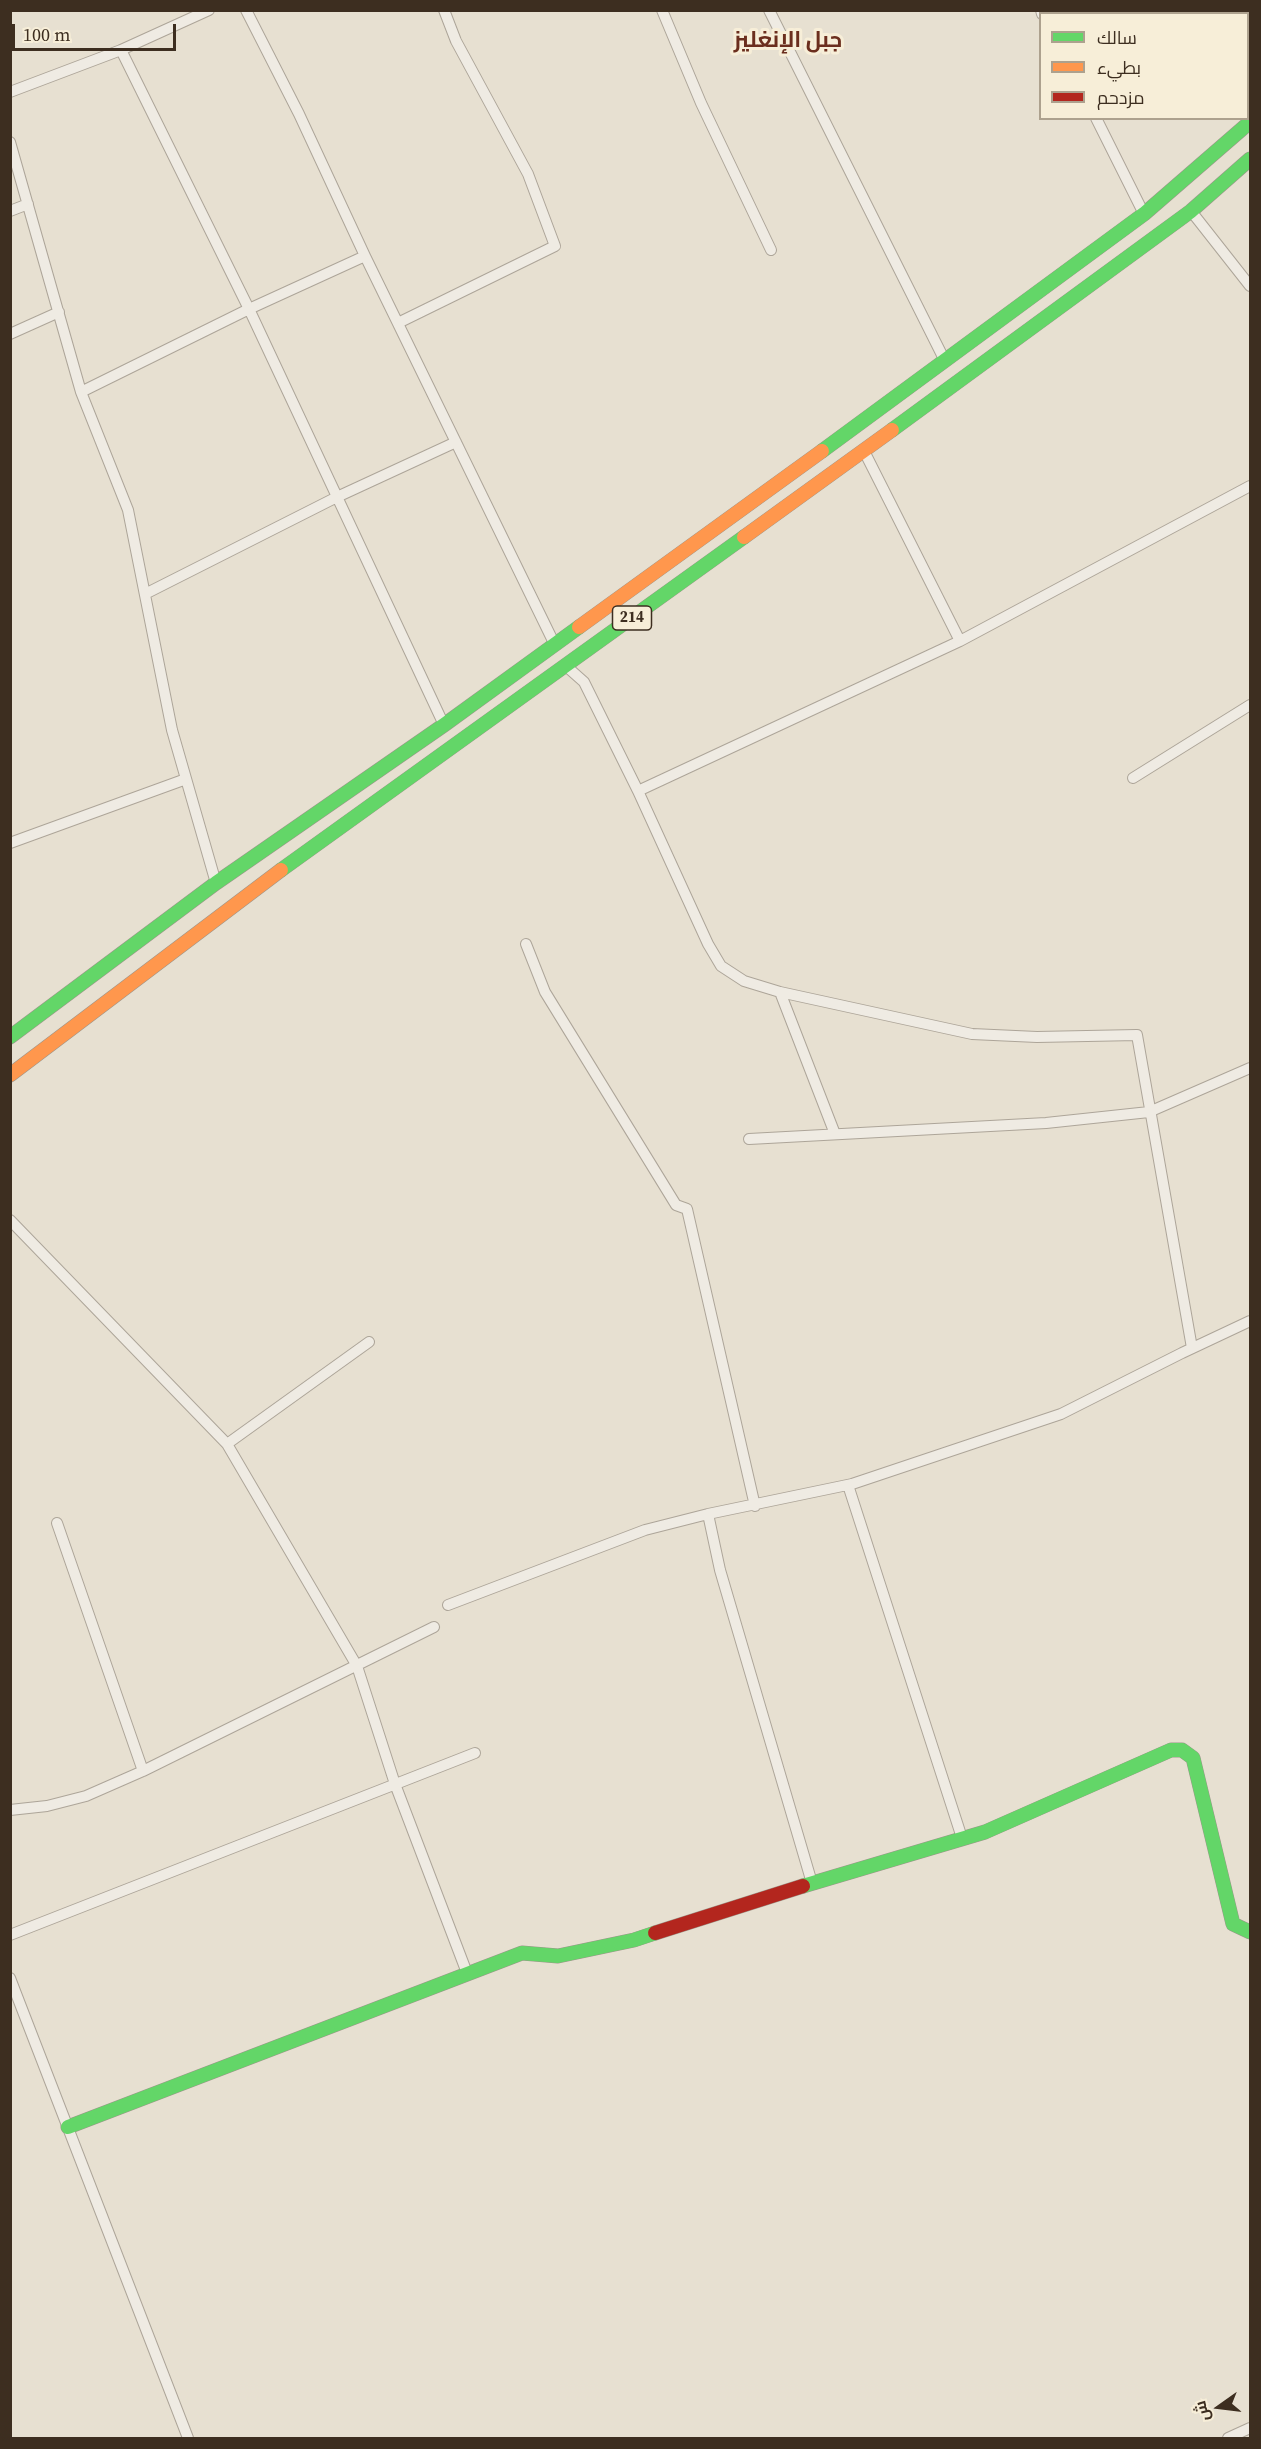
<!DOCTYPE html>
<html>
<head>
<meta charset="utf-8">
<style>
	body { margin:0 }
	#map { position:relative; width:1261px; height:2449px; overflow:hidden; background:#e7e0d1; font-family:"Source Serif 4",Cairo,serif }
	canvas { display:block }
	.frame { position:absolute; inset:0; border:12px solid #3d2e20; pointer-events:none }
	.legend { position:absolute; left:1039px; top:12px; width:210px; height:108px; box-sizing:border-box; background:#f7eed8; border:2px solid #ada18e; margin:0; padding:8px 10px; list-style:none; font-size:18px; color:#3d2e20 }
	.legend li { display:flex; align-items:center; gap:12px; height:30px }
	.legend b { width:30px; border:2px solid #ada18e }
	.north { position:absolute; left:1189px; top:2377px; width:60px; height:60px; -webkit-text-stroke:4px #f7eed8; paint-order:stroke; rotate:256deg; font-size:16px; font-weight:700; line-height:24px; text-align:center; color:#3d2e20 }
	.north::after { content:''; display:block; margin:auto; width:21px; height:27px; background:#3d2e20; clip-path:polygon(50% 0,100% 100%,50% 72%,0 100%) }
	.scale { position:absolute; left:12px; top:24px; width:164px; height:27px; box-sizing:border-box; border:3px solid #3d2e20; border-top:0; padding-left:8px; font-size:18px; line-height:21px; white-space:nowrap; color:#3d2e20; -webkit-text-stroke:4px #f7eed8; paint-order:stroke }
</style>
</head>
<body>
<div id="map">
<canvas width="1261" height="2449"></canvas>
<div class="frame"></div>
<ul class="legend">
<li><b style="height:8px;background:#63d668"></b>سالك</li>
<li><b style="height:8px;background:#ff974d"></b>بطيء</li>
<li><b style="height:8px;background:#b3261e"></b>مزدحم</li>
</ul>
<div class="north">ش</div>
<div class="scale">100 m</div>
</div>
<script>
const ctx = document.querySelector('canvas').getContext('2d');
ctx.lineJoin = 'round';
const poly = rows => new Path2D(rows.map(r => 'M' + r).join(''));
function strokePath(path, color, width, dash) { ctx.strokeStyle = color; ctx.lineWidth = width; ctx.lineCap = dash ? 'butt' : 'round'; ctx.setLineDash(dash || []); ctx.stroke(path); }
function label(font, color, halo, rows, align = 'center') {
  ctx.font = font + ' "Source Serif 4",Cairo,serif'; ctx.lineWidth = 6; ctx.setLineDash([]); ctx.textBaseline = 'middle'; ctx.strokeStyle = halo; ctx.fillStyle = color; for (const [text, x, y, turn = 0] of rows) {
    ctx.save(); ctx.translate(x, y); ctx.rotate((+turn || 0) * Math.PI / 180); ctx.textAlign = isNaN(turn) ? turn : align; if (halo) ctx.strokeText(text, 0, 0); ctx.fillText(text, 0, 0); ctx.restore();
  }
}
const street = poly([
	[246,10,299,114,365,256,555,645],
	[662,10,701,103,771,250],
	[769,10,945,361],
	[1041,10,1042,14],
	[121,50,249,309,444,725],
	[10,92,121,50,209,10],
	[1096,118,1144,214],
	[10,142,81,392,128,510,172,730,216,883],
	[10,211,28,204],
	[1191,211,1250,286],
	[398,323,555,246,528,174,456,41,444,10],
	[10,334,59,312],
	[81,392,249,309,365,256],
	[864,451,960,641],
	[145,594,337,497,456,442],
	[566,666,584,682,638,791,708,944,721,966,744,981,780,992,972,1034,1037,1037,1137,1035,1192,1348],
	[1133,778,1250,705],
	[638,791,960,641,1250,486],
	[10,843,186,779],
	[526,944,545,992,676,1205,687,1209,755,1506],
	[780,992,835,1134],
	[749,1139,1046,1123,1149,1112,1250,1068],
	[10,1220,227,1444,357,1666,395,1784,467,1973],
	[227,1444,369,1342],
	[848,1485,962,1838],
	[708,1514,720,1570,812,1883],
	[57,1523,143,1771],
	[448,1605,645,1530,708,1514,852,1484,1061,1414,1182,1353,1250,1321],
	[10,1810,47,1806,86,1796,143,1771,434,1627],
	[10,1935,475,1753],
	[10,1978,188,2438],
	[1228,2438,1250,2428]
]);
const fast = poly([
	[892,430,1191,211,1250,159],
	[822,451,1144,214,1250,122],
	[281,870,744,537],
	[10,1037,216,883,444,725,579,627],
	[803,1886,985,1832,1171,1750,1182,1750,1193,1758,1233,1924,1250,1932],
	[68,2127,522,1953,558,1956,634,1940,655,1933]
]);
const slow = poly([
	[744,537,892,430],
	[579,627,822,451],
	[10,1075,281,870]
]);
const jam = poly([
	[655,1933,803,1886]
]);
strokePath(street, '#ada599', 12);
strokePath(fast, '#9c958a', 15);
strokePath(slow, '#9c958a', 15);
strokePath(jam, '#9c958a', 15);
strokePath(street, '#efebe3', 10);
strokePath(fast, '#63d668', 14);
strokePath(slow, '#ff974d', 14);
strokePath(jam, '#b3261e', 14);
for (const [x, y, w] of [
	[632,618,39]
]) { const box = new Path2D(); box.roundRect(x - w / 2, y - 12, w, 24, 4.5); ctx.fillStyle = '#f7eed8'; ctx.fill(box); strokePath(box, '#3d2e20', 1.5); }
label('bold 15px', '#3d2e20', null, [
	["214",632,618]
]);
label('bold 22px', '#6b2e1e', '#f7eed8', [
	["جبل الإنغليز",788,41]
]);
</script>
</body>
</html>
